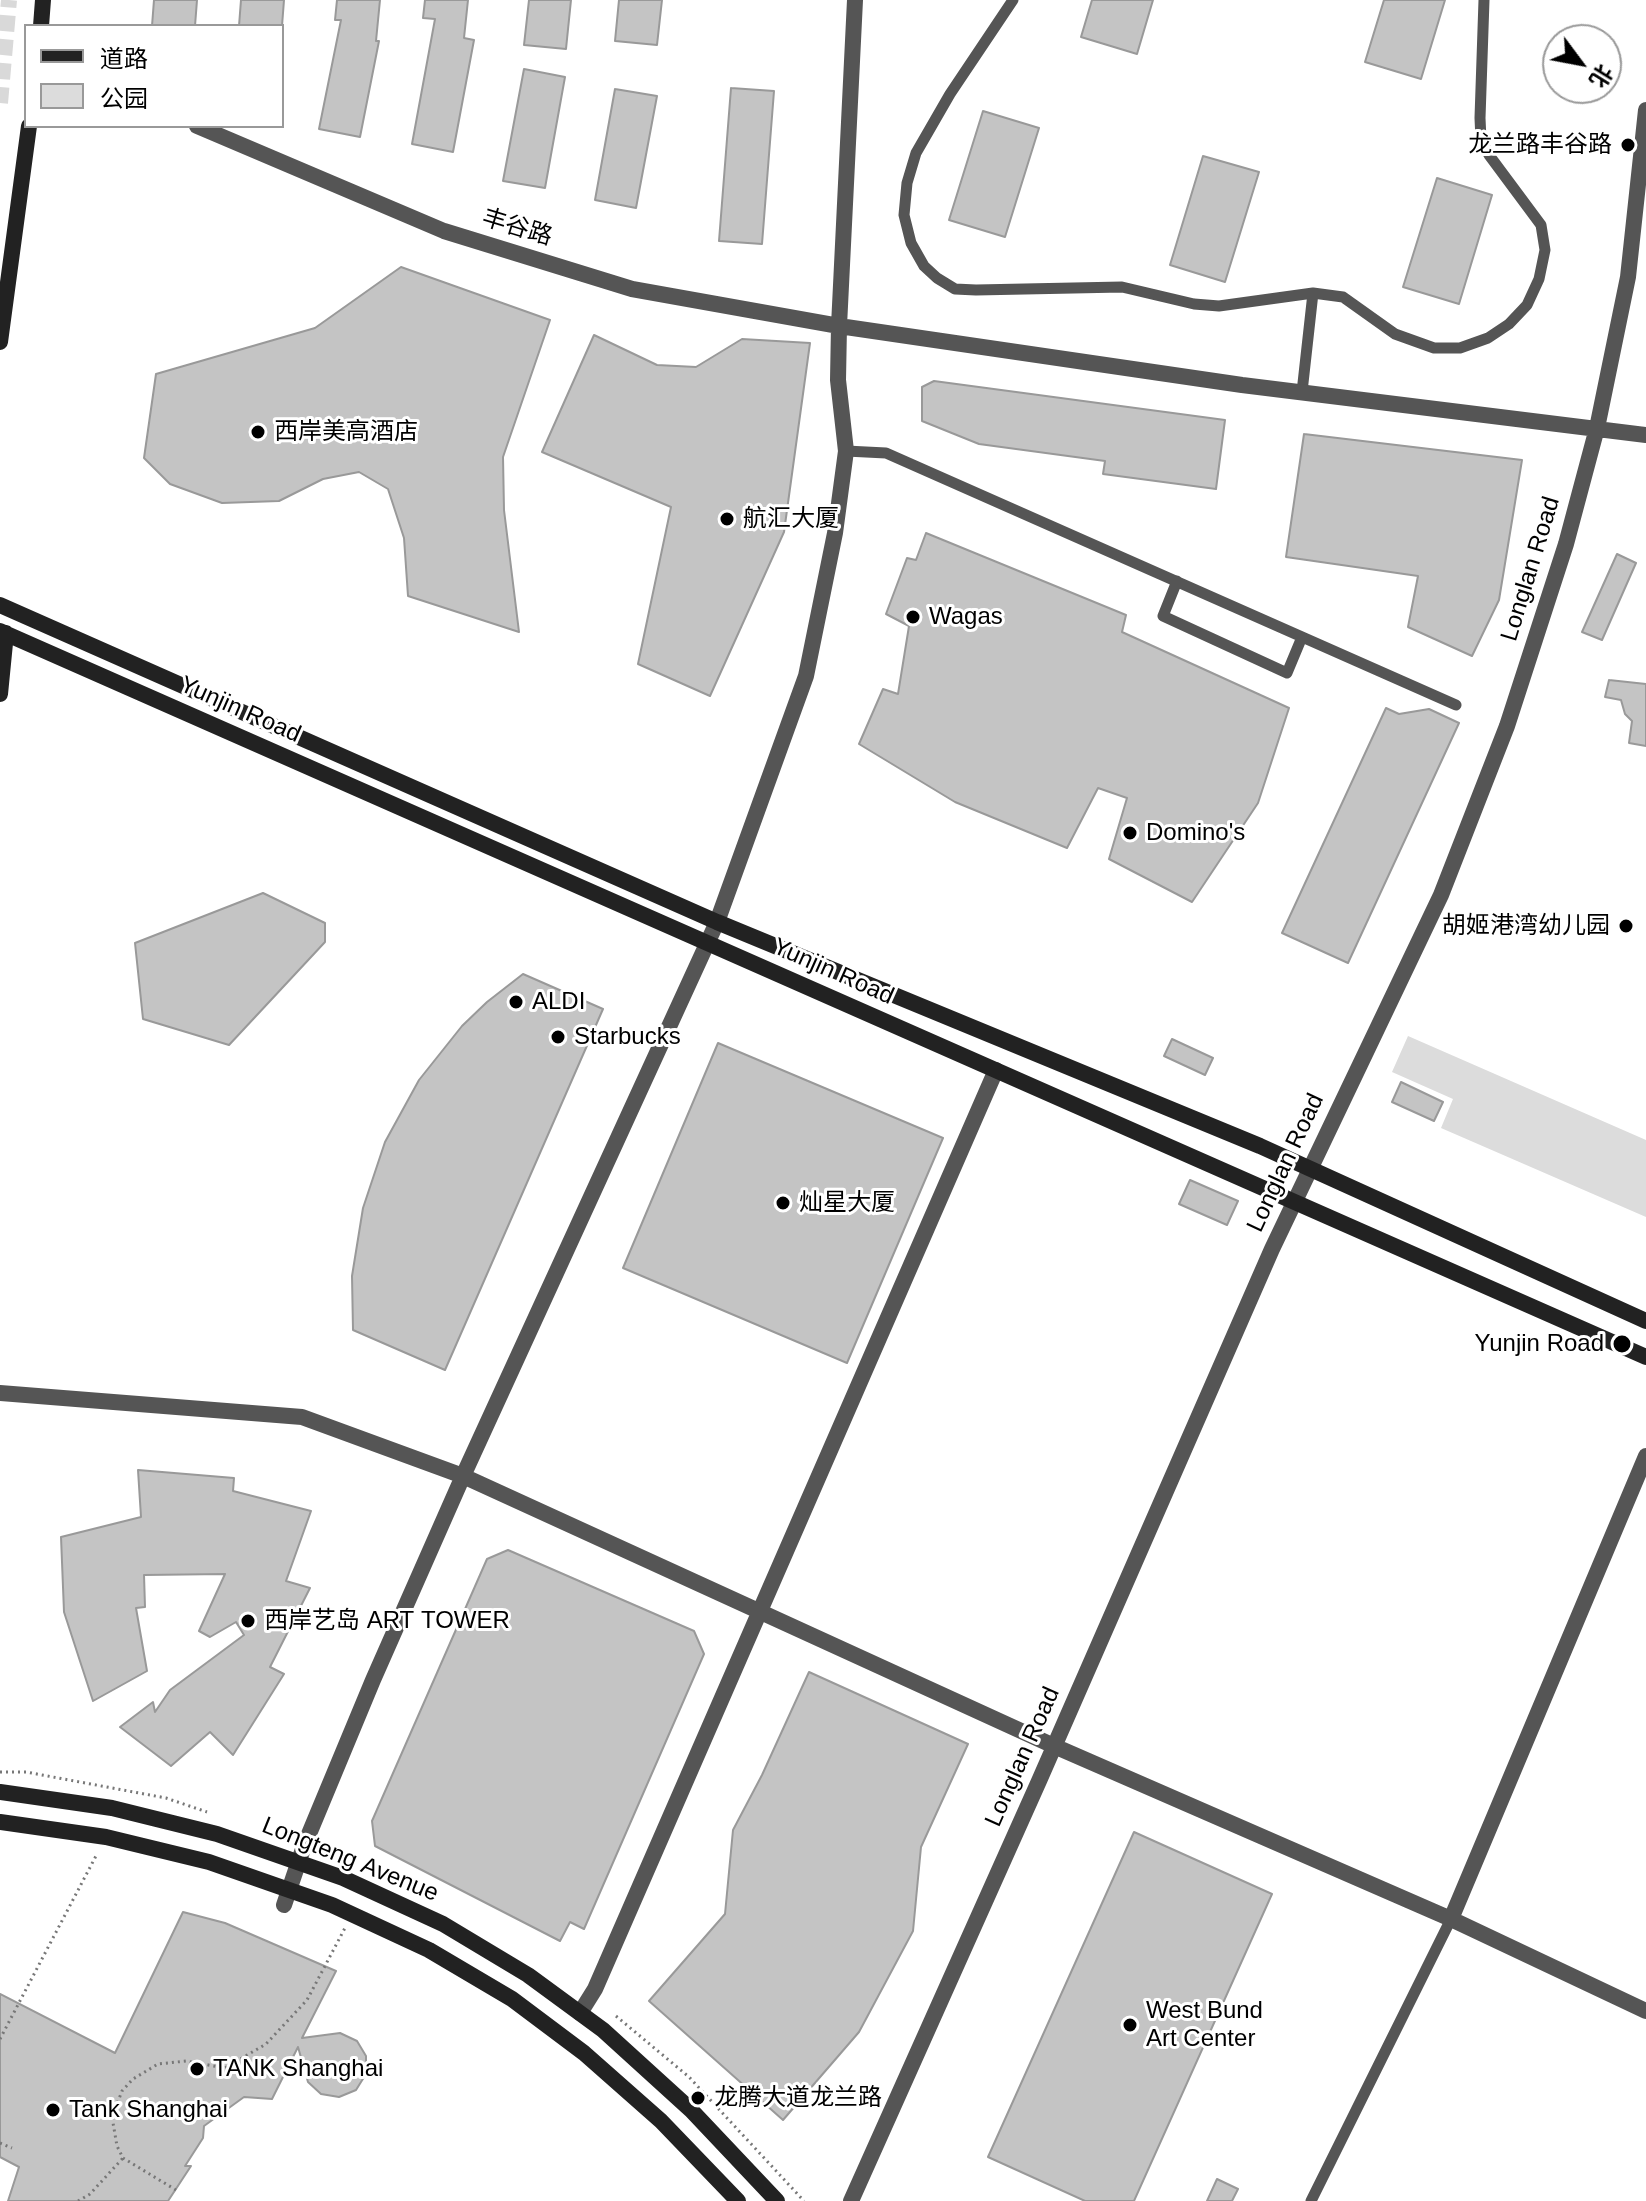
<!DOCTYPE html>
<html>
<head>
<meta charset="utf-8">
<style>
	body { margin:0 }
	#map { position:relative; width:1646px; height:2201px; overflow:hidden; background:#fff; font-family:Arial,"Noto Sans SC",sans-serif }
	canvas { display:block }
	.legend { position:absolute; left:24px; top:24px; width:260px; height:104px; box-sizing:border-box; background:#fff; border:2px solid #999; margin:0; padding:10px 14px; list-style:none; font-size:24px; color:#000 }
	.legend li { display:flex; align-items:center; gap:16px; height:40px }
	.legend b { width:40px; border:2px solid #999 }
	.north { position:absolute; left:1542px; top:24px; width:80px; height:80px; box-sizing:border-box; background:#fff; border:2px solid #999; border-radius:50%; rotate:122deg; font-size:22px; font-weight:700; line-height:32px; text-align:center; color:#000 }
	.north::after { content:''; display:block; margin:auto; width:28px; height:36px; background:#000; clip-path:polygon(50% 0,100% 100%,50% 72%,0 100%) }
</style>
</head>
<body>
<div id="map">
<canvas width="1646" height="2201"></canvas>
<ul class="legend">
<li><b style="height:10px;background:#222"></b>道路</li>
<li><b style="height:22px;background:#dcdcdc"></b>公园</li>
</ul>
<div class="north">北</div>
</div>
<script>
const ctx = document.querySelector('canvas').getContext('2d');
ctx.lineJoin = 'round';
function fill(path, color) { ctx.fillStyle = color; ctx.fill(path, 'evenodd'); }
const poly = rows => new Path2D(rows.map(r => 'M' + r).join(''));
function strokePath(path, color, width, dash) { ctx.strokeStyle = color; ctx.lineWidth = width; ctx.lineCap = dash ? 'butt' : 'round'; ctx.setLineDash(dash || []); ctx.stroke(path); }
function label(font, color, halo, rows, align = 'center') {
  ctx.font = font + ' Arial,"Noto Sans SC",sans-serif'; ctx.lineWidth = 6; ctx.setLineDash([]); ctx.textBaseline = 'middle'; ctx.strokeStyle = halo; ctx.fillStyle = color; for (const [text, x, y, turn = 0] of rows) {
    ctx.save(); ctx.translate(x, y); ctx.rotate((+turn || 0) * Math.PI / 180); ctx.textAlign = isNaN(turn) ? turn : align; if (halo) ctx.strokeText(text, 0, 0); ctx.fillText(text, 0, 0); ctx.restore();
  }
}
fill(poly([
	[1408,1036,1646,1140,1646,1217,1441,1128,1453,1099,1392,1072]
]), '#dcdcdc');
const building = poly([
	[154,0,197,0,195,26,152,26,154,0],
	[241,0,284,0,282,26,239,26,241,0],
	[337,0,380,0,376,41,379,41,360,137,319,129,341,20,335,20,337,0],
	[425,0,468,0,464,38,474,40,453,152,412,144,435,19,423,18,425,0],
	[529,0,571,0,566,49,524,45,529,0],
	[619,0,662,0,657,45,615,41,619,0],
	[1092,0,1153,0,1137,54,1081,37,1092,0],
	[1384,0,1445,0,1421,79,1365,62,1384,0],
	[524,69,565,77,545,188,503,181,524,69],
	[731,88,774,91,762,244,719,241,731,88],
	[615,89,657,96,636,208,595,200,615,89],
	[983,111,1039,128,1005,237,949,220,983,111],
	[1203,156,1259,172,1225,282,1170,265,1203,156],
	[1437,178,1492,195,1459,304,1403,287,1437,178],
	[401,267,550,320,503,457,504,510,519,632,408,596,404,538,388,489,359,472,323,479,279,501,222,503,170,484,144,458,156,374,315,328,401,267],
	[594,335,657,365,696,367,742,339,810,343,784,532,710,696,638,664,671,507,542,452,594,335],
	[934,381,1225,420,1216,489,1103,474,1105,461,979,444,922,421,922,387,934,381],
	[1304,434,1522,460,1499,600,1472,656,1408,627,1418,576,1286,557,1304,434],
	[926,533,1126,615,1122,632,1289,708,1258,803,1192,902,1109,859,1127,798,1098,788,1067,848,955,802,859,744,883,689,898,694,909,626,886,614,907,558,916,560,926,533],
	[1617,554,1636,563,1602,640,1582,632,1617,554],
	[1609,680,1646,684,1646,746,1629,743,1632,721,1625,714,1621,700,1605,697,1609,680],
	[1386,708,1399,714,1429,709,1459,723,1348,963,1282,933,1386,708],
	[263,893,325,923,325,942,229,1045,143,1019,135,943,263,893],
	[523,974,603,1009,445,1370,353,1330,352,1276,363,1208,385,1142,419,1080,462,1026,487,1002,523,974],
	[1172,1039,1213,1058,1205,1075,1164,1056,1172,1039],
	[718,1043,943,1138,847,1363,623,1268,718,1043],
	[1401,1082,1443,1102,1434,1121,1392,1102,1401,1082],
	[1190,1180,1238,1201,1227,1225,1179,1204,1190,1180],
	[138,1470,234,1478,233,1491,311,1511,286,1581,310,1588,270,1667,284,1674,233,1755,210,1732,171,1766,120,1727,153,1702,155,1712,170,1690,244,1635,236,1622,210,1637,199,1631,225,1574,144,1575,145,1607,136,1608,147,1671,93,1701,64,1612,61,1537,141,1517,138,1470],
	[508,1550,694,1631,704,1654,584,1929,570,1922,560,1941,375,1846,372,1821,487,1559,508,1550],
	[809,1672,968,1744,921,1847,913,1931,859,2032,783,2120,649,2001,725,1914,733,1830,762,1775,809,1672],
	[1134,1832,1272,1894,1134,2201,1085,2201,988,2157,1134,1832],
	[183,1912,225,1923,336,1971,302,2038,340,2033,357,2041,366,2056,366,2074,356,2090,339,2097,321,2094,308,2082,298,2047,272,2099,244,2097,204,2126,203,2138,185,2166,191,2166,168,2201,8,2201,19,2167,0,2157,0,1994,115,2053,183,1912],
	[1217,2179,1238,2189,1232,2201,1207,2201,1217,2179]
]);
fill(building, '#c4c4c4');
strokePath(building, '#999', 2);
strokePath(poly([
	[0,103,9,0]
]), '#d9d9d9', 16, [16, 8]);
strokePath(poly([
	[0,1772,26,1772,166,1798,207,1812],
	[616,2016,689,2077,804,2201],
	[0,2039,97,1854],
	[0,2143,12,2148],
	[176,2190,123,2158,117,2146,112,2117,122,2091,133,2079,158,2064,186,2061,225,2068,266,2044,307,2000,345,1928],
	[78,2201,90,2194,123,2158]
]), '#777', 3, [2, 4]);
strokePath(poly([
	[1013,0,950,94,916,153,907,183,904,215,911,243,924,266,937,278,955,289,976,290,1122,287,1194,304,1219,306,1313,293,1343,297,1395,334,1434,348,1460,348,1488,338,1509,324,1527,305,1539,279,1545,250,1541,225,1489,155,1481,140,1480,118,1484,0],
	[1302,392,1313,293],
	[846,451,886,453,1456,705],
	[1177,581,1163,616,1287,673,1302,637],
	[1311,2201,1451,1919]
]), '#555', 11);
strokePath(poly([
	[197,126,444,231,632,289,839,326,1242,385,1646,435],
	[0,1393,302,1417,463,1476,1054,1746,1451,1919,1646,2011],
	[284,1905,304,1846,373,1680,463,1476,717,922,806,676,835,533,846,451,838,380,839,326,855,0],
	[1451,1919,1646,1456],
	[580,2013,595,1989,996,1070],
	[851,2201,1039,1781,1272,1249,1441,895,1507,726,1566,544,1597,428,1628,277,1646,110]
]), '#555', 16);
strokePath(poly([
	[41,26,43,0],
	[0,342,29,126],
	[0,605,717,922,1260,1146,1646,1321],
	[0,631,1646,1357],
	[0,694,6,633],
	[0,1792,112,1808,217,1834,343,1878,443,1924,528,1975,603,2030,691,2110,777,2201],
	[0,1822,106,1837,209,1862,332,1905,429,1950,512,1999,584,2053,661,2121,738,2201]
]), '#222', 16);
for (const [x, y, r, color] of [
	[1628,145,8,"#000"],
	[258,432,8,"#000"],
	[727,519,8,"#000"],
	[913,617,8,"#000"],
	[1130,833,8,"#000"],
	[1626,926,8,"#000"],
	[516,1002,8,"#000"],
	[558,1037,8,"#000"],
	[783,1203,8,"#000"],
	[1622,1344,10,"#000"],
	[248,1621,8,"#000"],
	[1130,2025,8,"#000"],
	[197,2069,8,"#000"],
	[698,2098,8,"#000"],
	[53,2110,8,"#000"]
]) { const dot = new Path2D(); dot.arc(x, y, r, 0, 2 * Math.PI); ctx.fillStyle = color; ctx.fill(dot); strokePath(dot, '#fff', 3); }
label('24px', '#000', '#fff', [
	["龙兰路丰谷路",1612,145,"right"],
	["西岸美高酒店",274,432],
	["航汇大厦",743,519],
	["Wagas",929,617],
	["Domino's",1146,833],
	["胡姬港湾幼儿园",1610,926,"right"],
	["ALDI",532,1002],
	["Starbucks",574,1037],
	["灿星大厦",799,1203],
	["Yunjin Road",1604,1344,"right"],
	["西岸艺岛 ART TOWER",264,1621],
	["West Bund",1146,2011],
	["Art Center",1146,2039],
	["TANK Shanghai",213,2069],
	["龙腾大道龙兰路",714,2098],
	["Tank Shanghai",69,2110]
], 'left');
label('24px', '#000', '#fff', [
	["丰谷路",517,228,17],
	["Longlan Road",1531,569,-73],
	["Yunjin Road",240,710,24],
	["Yunjin Road",833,972,24],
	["Longlan Road",1286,1163,-65],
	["Longlan Road",1023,1757,-66],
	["Longteng Avenue",350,1860,22]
]);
</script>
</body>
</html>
